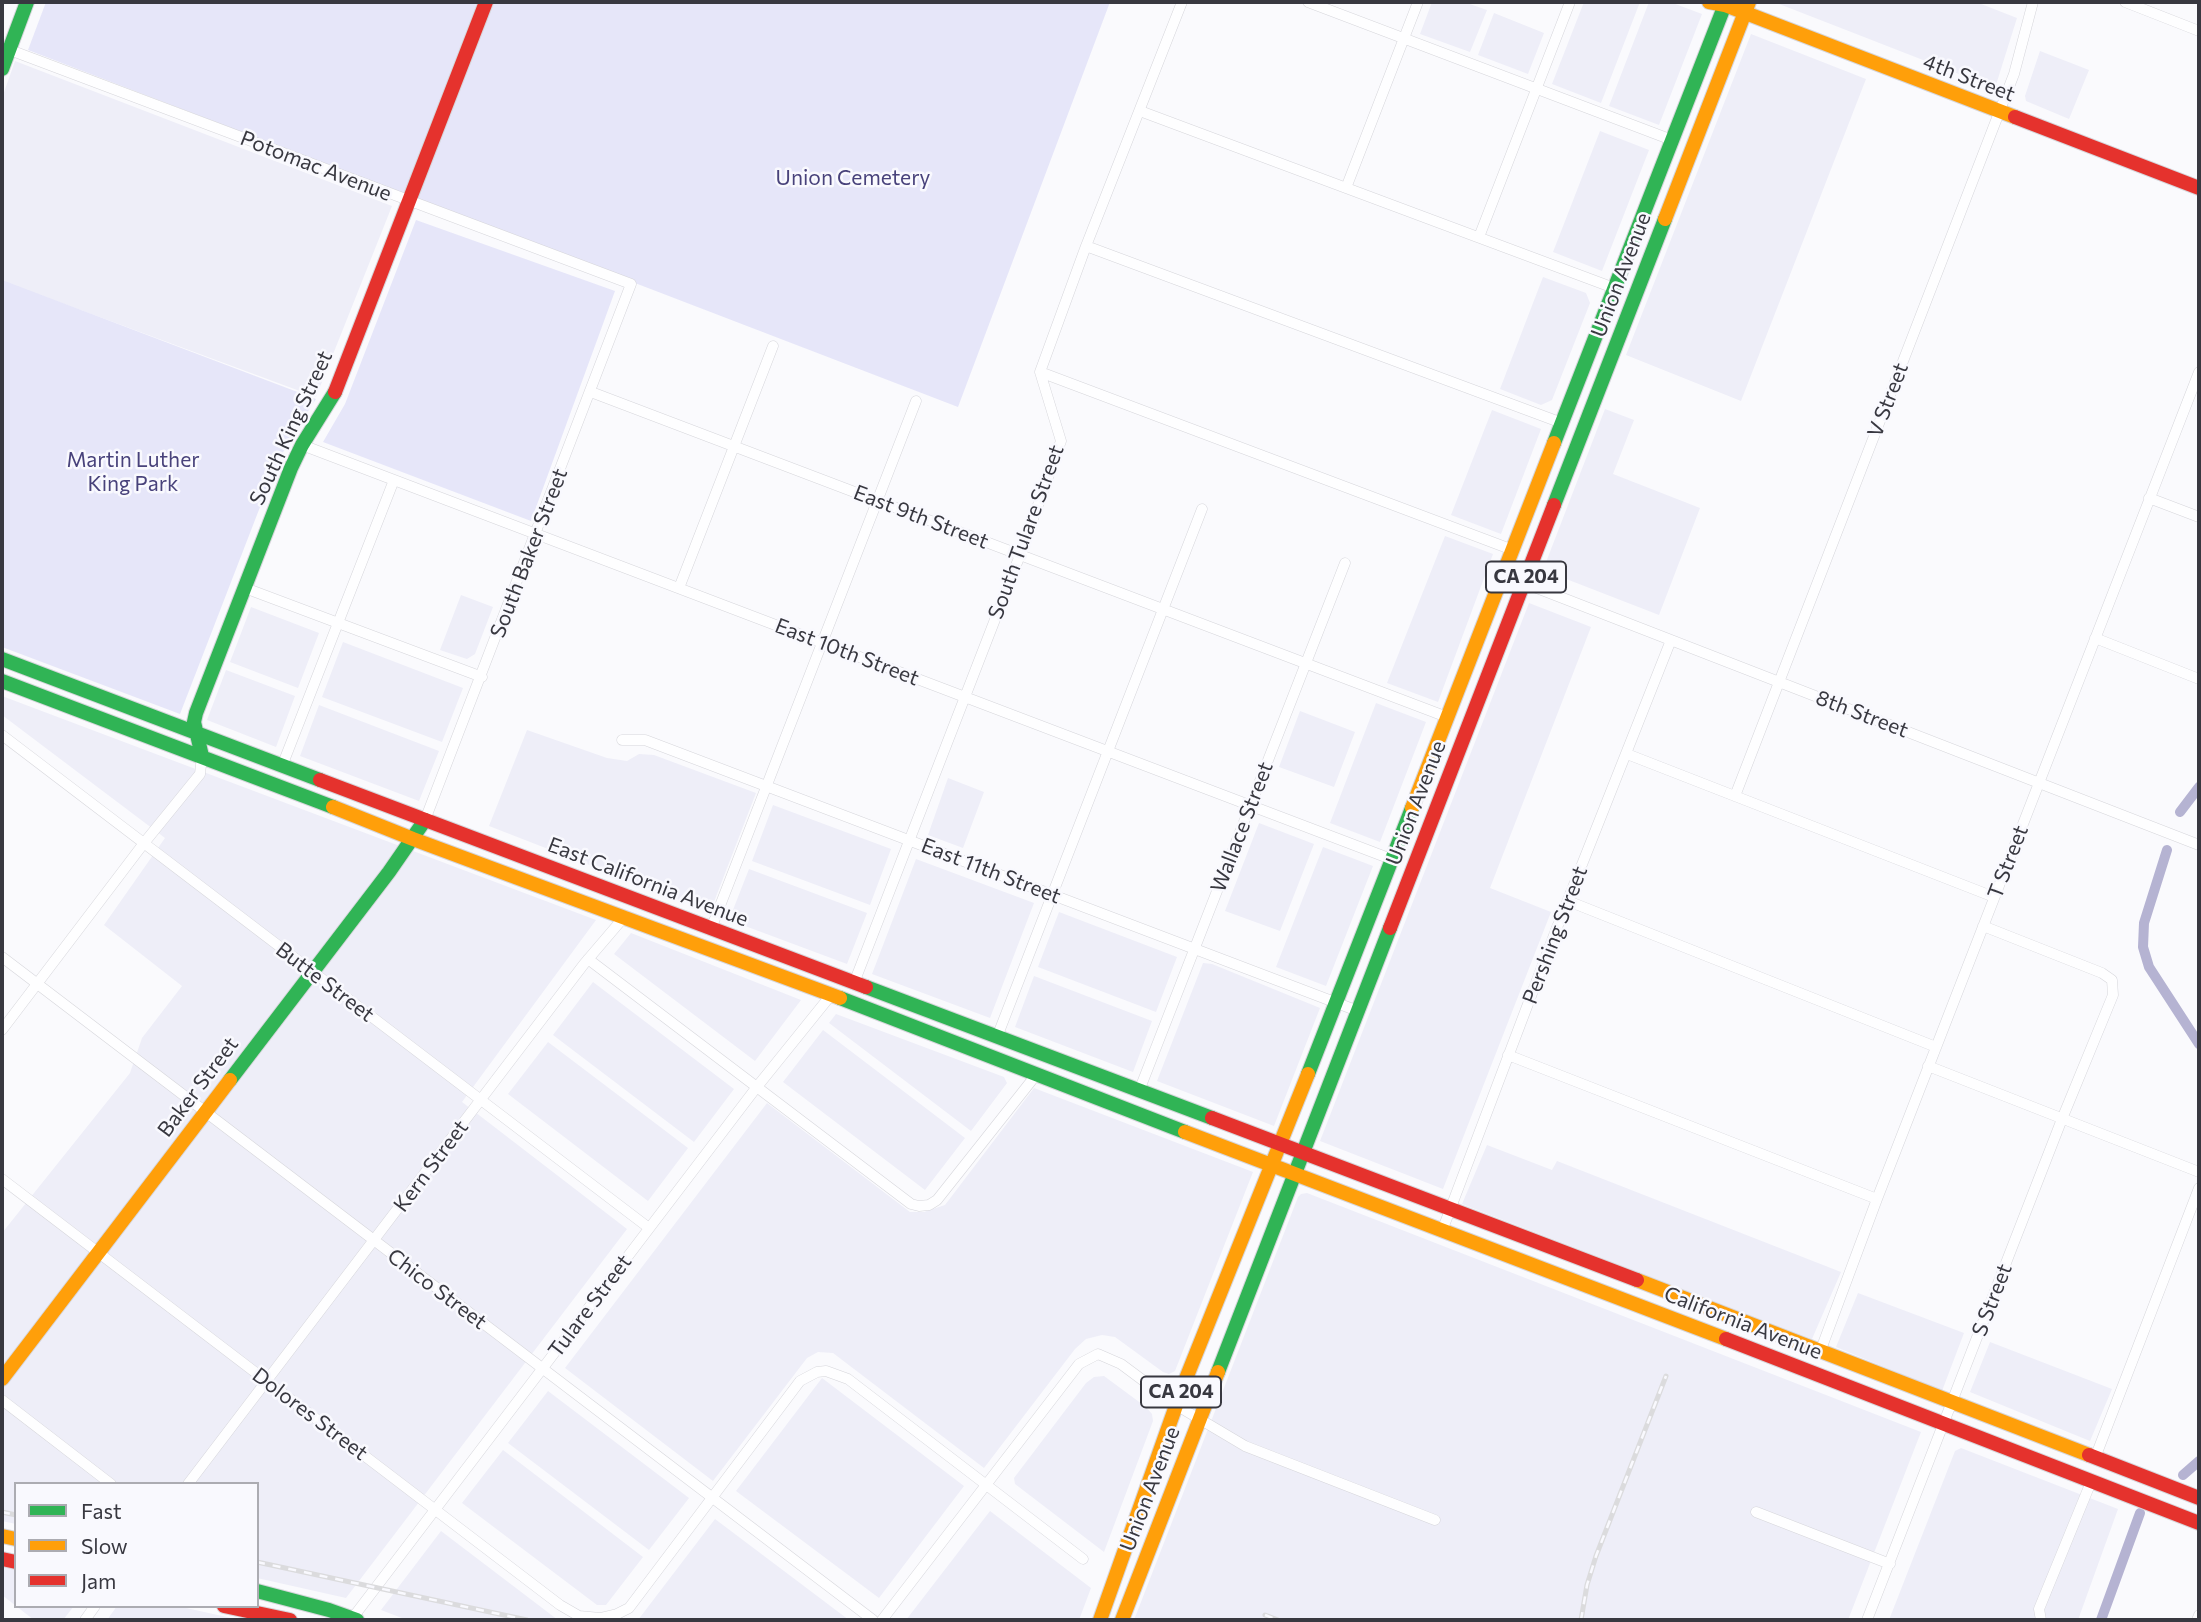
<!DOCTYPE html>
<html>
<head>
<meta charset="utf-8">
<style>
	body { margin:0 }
	#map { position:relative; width:2201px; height:1622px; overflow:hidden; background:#fafafd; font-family:Commissioner,sans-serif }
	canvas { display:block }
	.frame { position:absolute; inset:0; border:4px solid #383840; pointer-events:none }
	.legend { position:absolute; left:14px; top:1482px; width:245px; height:126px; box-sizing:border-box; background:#f9f9fe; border:2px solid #acacb2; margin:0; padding:9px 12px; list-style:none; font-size:21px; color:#383840 }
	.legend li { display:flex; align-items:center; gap:14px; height:35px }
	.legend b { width:35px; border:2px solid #acacb2 }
</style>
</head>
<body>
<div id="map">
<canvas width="2201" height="1622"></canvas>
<div class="frame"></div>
<ul class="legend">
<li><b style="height:9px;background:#30b455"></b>Fast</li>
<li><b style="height:9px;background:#ff9f0a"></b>Slow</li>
<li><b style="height:9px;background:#e5322d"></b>Jam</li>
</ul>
</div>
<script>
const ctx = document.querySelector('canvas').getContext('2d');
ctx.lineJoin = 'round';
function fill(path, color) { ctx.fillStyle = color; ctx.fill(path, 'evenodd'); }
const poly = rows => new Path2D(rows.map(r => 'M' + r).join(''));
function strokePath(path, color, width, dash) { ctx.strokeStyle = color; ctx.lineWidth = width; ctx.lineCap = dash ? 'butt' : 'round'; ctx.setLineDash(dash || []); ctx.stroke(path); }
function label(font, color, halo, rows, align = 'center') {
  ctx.font = font + ' Commissioner,sans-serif'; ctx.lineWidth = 5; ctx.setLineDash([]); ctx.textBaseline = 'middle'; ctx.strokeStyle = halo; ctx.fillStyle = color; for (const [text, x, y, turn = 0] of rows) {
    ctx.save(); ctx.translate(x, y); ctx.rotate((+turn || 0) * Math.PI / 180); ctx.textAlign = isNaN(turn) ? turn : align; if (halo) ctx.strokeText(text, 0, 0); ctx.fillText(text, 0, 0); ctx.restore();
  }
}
fill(poly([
	[1432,2,1464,2,1487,10,1470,52,1420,34],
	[1584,2,1640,2,1601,103,1552,84],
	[1649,2,1670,2,1702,14,1659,125,1609,106],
	[1774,2,1976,2,2017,18,1995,88],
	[1494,13,1544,33,1528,74,1478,55],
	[1751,34,1866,79,1741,401,1626,355],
	[2040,51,2089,70,2069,119,2026,101,2025,96],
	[15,61,392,206,316,397,2,281,2,98],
	[1600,131,1649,150,1602,271,1553,252],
	[1543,277,1586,293,1590,303,1552,400,1541,405,1500,389],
	[1605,409,1634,420,1613,474,1700,508,1659,615,1543,570],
	[1492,410,1541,429,1501,534,1451,515],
	[1445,536,1493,554,1438,702,1387,683],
	[461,595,493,607,475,654,467,659,440,650],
	[1529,603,1591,627,1490,888,1551,912,1443,1189,1320,1141],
	[251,607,319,633,298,688,230,662],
	[343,642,463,688,442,742,322,697],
	[226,670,295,696,276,747,207,720],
	[2,696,596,920,462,1102,627,1229,346,1598,257,1578,257,1484,16,1484,16,1524,2,1521,2,1233,130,1073,142,1038,182,986,104,925,165,838,2,715],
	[1376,703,1426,722,1380,842,1330,823],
	[319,705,439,751,419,801,300,756],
	[1300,711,1355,732,1334,787,1279,767],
	[527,730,607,758,627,761,639,754,654,755,756,793,712,907,705,910,489,826],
	[948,778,984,792,963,848,928,835],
	[773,805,891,849,870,905,752,861],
	[1259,823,1314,844,1280,931,1225,911],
	[1323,847,1373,866,1326,986,1276,967],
	[916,859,1034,903,990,1018,872,974],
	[749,869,867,913,847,964,729,920],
	[1059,912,1177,957,1156,1012,1038,967],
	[631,933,801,1000,755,1061,614,954],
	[1203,963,1212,964,1320,1008,1274,1126,1157,1081],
	[1034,976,1152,1021,1133,1072,1015,1027],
	[593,982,734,1089,694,1142,553,1035],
	[836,1014,1004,1077,1007,1083,971,1131,829,1023],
	[823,1030,965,1138,925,1190,783,1082],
	[548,1042,688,1148,648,1201,508,1094],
	[1034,1088,1253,1172,1175,1371,1169,1374,1163,1372,1115,1337,1102,1335,1086,1339,1075,1349,984,1468,833,1353,818,1352,807,1358,713,1481,565,1368,767,1103,910,1212,924,1212,945,1205],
	[1487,1145,1552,1170,1557,1161,1841,1272,1812,1339,1462,1204],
	[1307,1193,1921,1432,1848,1620,1134,1620,1298,1197,1301,1194],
	[1858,1293,1964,1333,1942,1391,1836,1347],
	[1990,1342,2112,1389,2090,1441,1970,1392],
	[1104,1376,1146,1407,1152,1414,1153,1421,1104,1552,1015,1484,1014,1478,1086,1383,1094,1377],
	[822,1378,964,1486,879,1598,736,1491],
	[548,1391,689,1498,649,1550,508,1443],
	[1961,1448,2118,1509,2078,1620,1889,1620,1955,1451],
	[503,1450,643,1557,606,1605,597,1605,462,1503],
	[990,1511,1091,1588,1079,1620,906,1620],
	[715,1519,849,1620,638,1620],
	[441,1531,558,1620,407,1620,381,1610],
	[2,1567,16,1570,16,1606,2,1595],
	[16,1606,74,1606,63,1620,34,1620],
	[117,1606,177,1606,240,1620,107,1620]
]), '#eeeef8');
fill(poly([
	[46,2,1110,2,958,407,28,50],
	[416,220,615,291,531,521,323,442,345,404],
	[2,280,316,399,288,442,272,476,180,714,2,647]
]), '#e6e6f9');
strokePath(poly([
	[2180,812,2199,787],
	[2167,850,2144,923,2143,947,2149,967,2199,1044],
	[2183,1475,2199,1461],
	[2101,1620,2140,1513]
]), '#b5b3d2', 10);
const street = poly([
	[1308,2,1672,140],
	[2125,2,2199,31],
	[2,47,631,284,425,820],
	[1140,111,1614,288],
	[1346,188,1418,2],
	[1479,237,1570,2],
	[1086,246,1562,423],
	[1040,372,1513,550],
	[591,392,1447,717],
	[302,445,1391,859],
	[2149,498,2199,517],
	[1524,583,2199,845],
	[245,588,482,677],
	[679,588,773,346],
	[2095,638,2199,679],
	[2,735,649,1228],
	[622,740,645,740,1358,1011],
	[1627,754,1994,897],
	[282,766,394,480],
	[1735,796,2014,74,2033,2],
	[1568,901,1936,1047],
	[711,929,916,401],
	[2,957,873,1620],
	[588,959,911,1204,919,1206,929,1205,937,1200,1036,1075],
	[854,983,1020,555,1061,441,1040,372,1086,246,1182,2],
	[2,1030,144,843,200,774,202,756],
	[997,1037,1202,509],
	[1508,1055,1877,1199],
	[1928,1066,2199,1172],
	[1139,1091,1345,563],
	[2,1179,560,1605,579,1616,600,1618,617,1614,629,1608,800,1381,817,1372,826,1371,848,1379,1083,1559],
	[1442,1231,1556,930,1671,640],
	[1820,1352,1877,1199,2199,372],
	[2,1400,111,1484],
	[2095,1458,2199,1188],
	[188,1484,584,964,625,916],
	[1756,1512,1890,1564],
	[85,1620,95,1606],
	[351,1620,756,1088,831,995],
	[882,1620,1079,1364,1098,1354,1121,1364,1176,1405,1245,1446,1435,1520],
	[1867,1620,2062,1119,2113,995,2112,980,2102,973,1983,926],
	[2041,1620,2039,1609,2091,1482],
	[2197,1620,2199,1615]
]);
const fast = poly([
	[2,69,27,2],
	[1554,443,1726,2],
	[1554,505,1665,219],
	[2,659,320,780],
	[2,681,333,807],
	[202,756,194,722,196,713,291,468,302,445,335,392],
	[866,987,1212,1118],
	[840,998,1185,1132],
	[1308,1074,1412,808],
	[230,1080,389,872,425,820],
	[1218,1372,1390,928],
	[257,1591,329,1610,357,1620]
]);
const slow = poly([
	[1709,2,1725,5,2015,117],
	[1665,219,1749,2],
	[333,807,413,839,840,998],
	[1412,808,1554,443],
	[1185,1132,1726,1339],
	[1637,1280,2089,1455],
	[2,1379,230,1080],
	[2,1536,16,1539],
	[1100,1620,1183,1386,1308,1074],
	[1122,1620,1218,1372]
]);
const jam = poly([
	[2015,117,2199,188],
	[335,392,486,2],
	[320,780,866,987],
	[1390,928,1554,505],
	[1212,1118,1637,1280],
	[1726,1339,2199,1523],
	[2089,1455,2199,1498],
	[2,1559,16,1562],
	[224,1606,290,1620]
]);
strokePath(street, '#d6d6db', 11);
strokePath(fast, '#d6d6db', 16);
strokePath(slow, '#d6d6db', 16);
strokePath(jam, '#d6d6db', 16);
strokePath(street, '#fefeff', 10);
strokePath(fast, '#30b455', 14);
strokePath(slow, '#ff9f0a', 14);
strokePath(jam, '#e5322d', 14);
const rail = poly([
	[2,1512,16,1515],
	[257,1562,527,1620],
	[1265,1615,1278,1620],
	[1581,1620,1587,1585,1596,1556,1666,1376]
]);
strokePath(rail, '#dbdbdd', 5);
strokePath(rail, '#f9f9fe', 2.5, [8]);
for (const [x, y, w] of [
	[1526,577,80],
	[1181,1392,80]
]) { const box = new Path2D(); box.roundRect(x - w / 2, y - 15.5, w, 31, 5); ctx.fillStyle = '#f9f9fe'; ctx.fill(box); strokePath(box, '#383840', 2); }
label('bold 19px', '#383840', null, [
	["CA 204",1526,577],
	["CA 204",1181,1392]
]);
label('21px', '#383840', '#f9f9fe', [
	["4th Street",1969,78,21],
	["Potomac Avenue",316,166,21],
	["Union Avenue",1621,275,-69],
	["V Street",1888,400,-69],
	["South King Street",291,428,-65],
	["East 9th Street",921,517,21],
	["South Tulare Street",1026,532,-70],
	["South Baker Street",529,553,-69],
	["East 10th Street",847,652,21],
	["8th Street",1862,714,21],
	["Union Avenue",1416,803,-69],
	["Wallace Street",1242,827,-69],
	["T Street",2008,862,-69],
	["East 11th Street",991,871,21],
	["East California Avenue",648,882,21],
	["Pershing Street",1555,935,-69],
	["Butte Street",325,982,37],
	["Baker Street",198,1087,-53],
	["Kern Street",431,1166,-53],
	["Chico Street",437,1289,37],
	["S Street",1992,1300,-69],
	["Tulare Street",590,1306,-53],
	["California Avenue",1743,1323,21],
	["Dolores Street",310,1414,37],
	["Union Avenue",1150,1489,-69]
]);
label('21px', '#48427b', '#f9f9fe', [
	["Union Cemetery",853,178],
	["Martin Luther",133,460],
	["King Park",133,484]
]);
</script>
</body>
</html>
